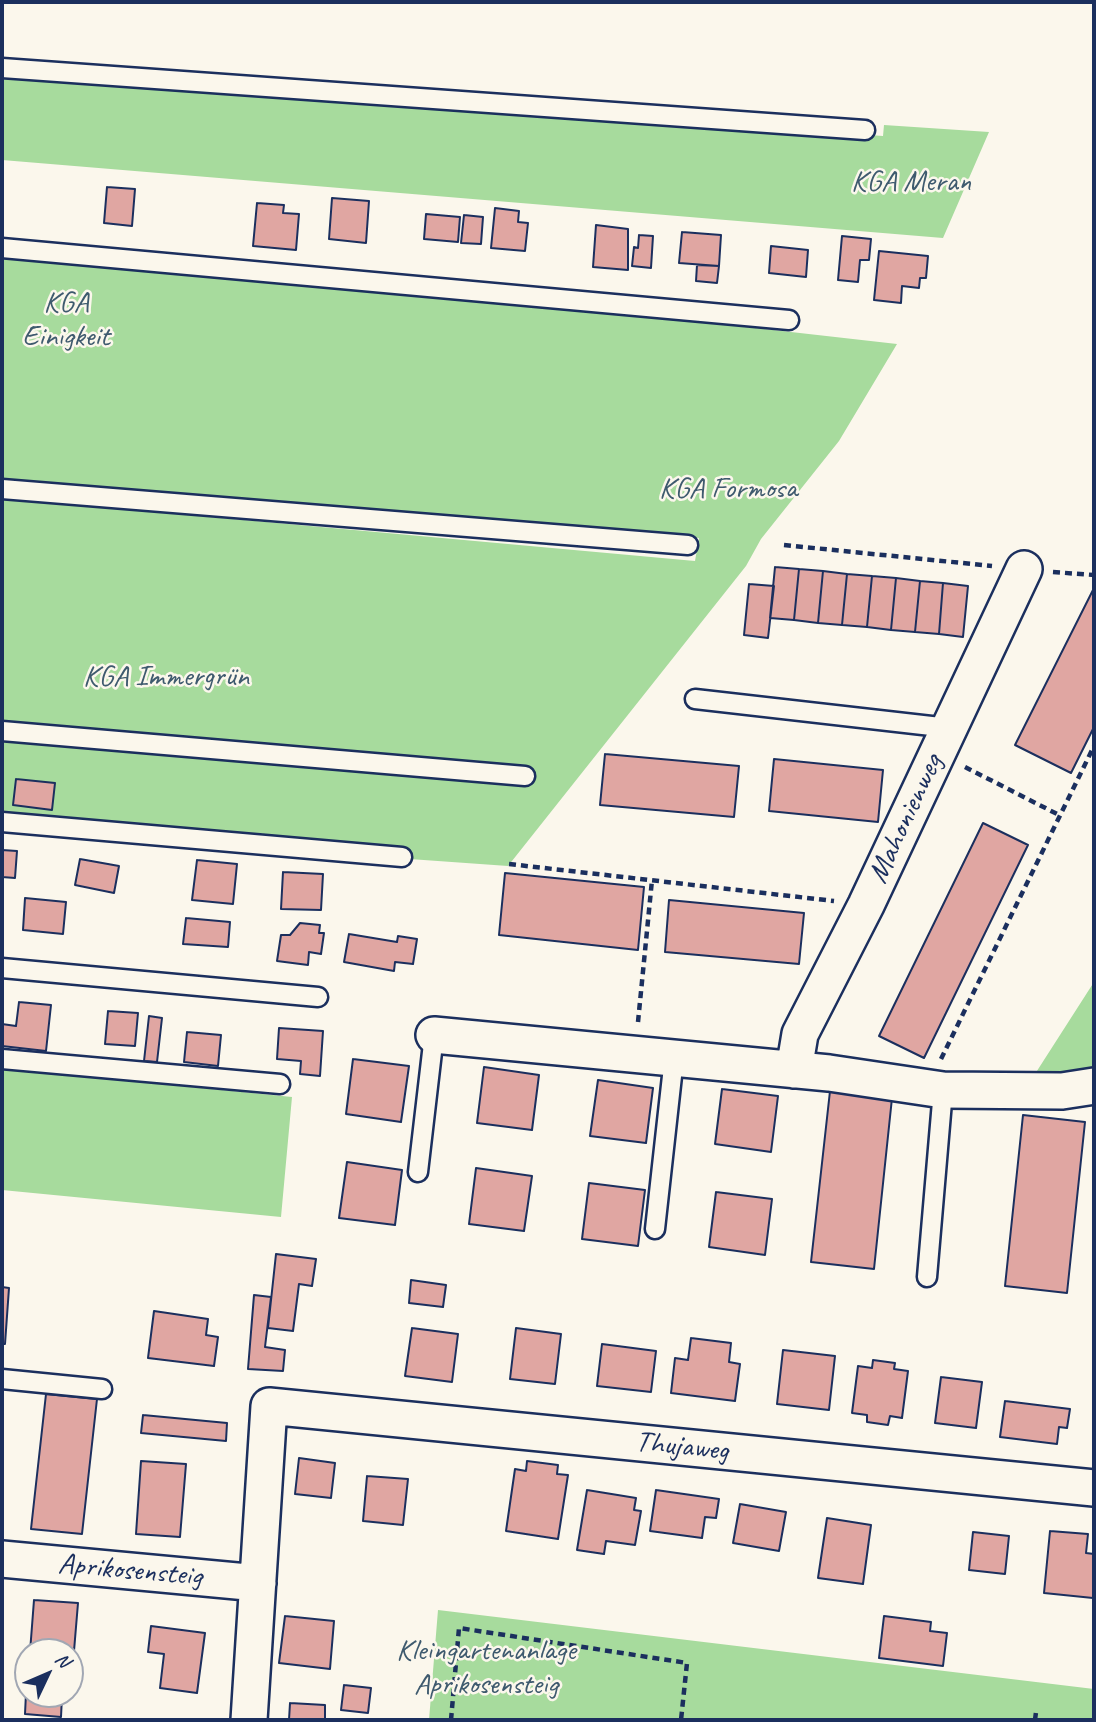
<!DOCTYPE html>
<html>
<head>
<meta charset="utf-8">
<style>
	body { margin:0 }
	#map { position:relative; width:1096px; height:1722px; overflow:hidden; background:#fbf7ec; font-family:Caveat,sans-serif }
	canvas { display:block }
	.frame { position:absolute; inset:0; border:4px solid #1b2f5e; pointer-events:none }
	.north { position:absolute; left:14px; top:1638px; width:70px; height:70px; box-sizing:border-box; background:#fbf7ec; border:2px solid #a1a7b3; border-radius:50%; rotate:46deg; font-size:19px; font-weight:700; line-height:28px; text-align:center; color:#1b2f5e }
	.north::after { content:''; display:block; margin:auto; width:24px; height:32px; background:#1b2f5e; clip-path:polygon(50% 0,100% 100%,50% 72%,0 100%) }
</style>
</head>
<body>
<div id="map">
<canvas width="1096" height="1722"></canvas>
<div class="frame"></div>
<div class="north">N</div>
</div>
<script>
const ctx = document.querySelector('canvas').getContext('2d');
ctx.lineJoin = 'round';
function fill(path, color) { ctx.fillStyle = color; ctx.fill(path, 'evenodd'); }
const poly = rows => new Path2D(rows.map(r => 'M' + r).join(''));
function strokePath(path, color, width, dash) { ctx.strokeStyle = color; ctx.lineWidth = width; ctx.lineCap = dash ? 'butt' : 'round'; ctx.setLineDash(dash || []); ctx.stroke(path); }
function label(font, color, halo, rows, align = 'center') {
  ctx.font = font + ' Caveat,sans-serif'; ctx.lineWidth = 5; ctx.setLineDash([]); ctx.textBaseline = 'middle'; ctx.strokeStyle = halo; ctx.fillStyle = color; for (const [text, x, y, turn = 0] of rows) {
    ctx.save(); ctx.translate(x, y); ctx.rotate((+turn || 0) * Math.PI / 180); ctx.textAlign = isNaN(turn) ? turn : align; if (halo) ctx.strokeText(text, 0, 0); ctx.fillText(text, 0, 0); ctx.restore();
  }
}
fill(poly([
	[2,73,883,136,884,125,989,132,943,238,2,160],
	[2,257,632,314,897,344,839,441,761,539,746,566,508,866,2,830,2,498,695,561,699,538,2,480],
	[1094,982,1094,1073,1035,1074],
	[2,1068,292,1097,281,1217,2,1190],
	[438,1610,1094,1689,1094,1720,429,1720]
]), '#a7db9d');
const building = poly([
	[107,187,135,189,132,226,104,223,107,187],
	[332,198,369,201,366,243,329,239,332,198],
	[257,203,284,205,283,213,299,214,296,250,253,246,257,203],
	[495,208,519,211,518,222,528,223,525,251,491,248,495,208],
	[426,214,460,217,458,242,424,239,426,214],
	[464,215,483,217,481,244,461,243,464,215],
	[596,225,628,229,628,270,593,267,596,225],
	[682,232,721,235,719,266,679,263,682,232],
	[639,235,653,236,651,268,632,266,634,247,638,248,639,235],
	[842,236,871,239,869,260,860,260,858,282,838,280,842,236],
	[771,246,808,250,806,277,769,273,771,246],
	[879,251,928,256,926,278,920,278,919,288,902,286,901,303,874,300,879,251],
	[697,265,719,266,717,283,696,281,697,265],
	[775,567,799,569,794,620,770,618,775,567],
	[799,569,823,571,818,623,794,620,799,569],
	[823,571,847,574,842,625,818,623,823,571],
	[847,574,872,576,867,627,842,625,847,574],
	[872,576,896,578,891,630,867,627,872,576],
	[896,578,920,581,915,632,891,630,896,578],
	[920,581,943,583,939,634,915,632,920,581],
	[943,583,968,586,963,637,939,634,943,583],
	[749,584,774,586,768,638,744,635,749,584],
	[1094,588,1094,727,1071,773,1015,745,1094,588],
	[605,754,739,766,734,817,600,805,605,754],
	[774,759,883,770,878,822,769,811,774,759],
	[16,779,55,783,52,810,13,805,16,779],
	[983,823,1028,845,924,1058,879,1036,983,823],
	[2,850,17,851,15,878,2,877,2,850],
	[80,859,119,866,114,893,75,885,80,859],
	[197,860,237,864,233,904,192,900,197,860],
	[283,872,323,874,321,910,281,909,283,872],
	[505,873,644,887,638,950,499,935,505,873],
	[25,898,66,902,63,934,23,930,25,898],
	[669,900,804,913,799,964,665,952,669,900],
	[186,918,230,922,228,947,183,944,186,918],
	[300,923,320,925,319,933,324,933,321,954,309,952,308,965,277,961,281,935,290,935,300,923],
	[349,934,397,942,398,936,417,939,413,964,395,962,394,971,344,962,349,934],
	[19,1002,51,1005,46,1051,2,1046,2,1024,16,1026,19,1002],
	[108,1011,138,1013,135,1046,105,1044,108,1011],
	[149,1016,162,1018,157,1062,144,1061,149,1016],
	[279,1028,323,1031,320,1076,300,1074,301,1061,277,1059,279,1028],
	[187,1032,221,1035,218,1066,184,1062,187,1032],
	[353,1059,409,1066,401,1122,346,1114,353,1059],
	[484,1067,539,1075,532,1130,477,1123,484,1067],
	[598,1080,653,1088,646,1143,590,1136,598,1080],
	[722,1089,778,1096,771,1152,715,1144,722,1089],
	[830,1091,892,1098,874,1269,811,1262,830,1091],
	[1023,1115,1085,1122,1067,1293,1005,1286,1023,1115],
	[347,1162,402,1170,395,1225,339,1218,347,1162],
	[476,1168,532,1176,524,1231,469,1224,476,1168],
	[589,1183,645,1190,638,1246,582,1239,589,1183],
	[716,1192,772,1199,765,1255,709,1247,716,1192],
	[276,1254,316,1259,312,1286,299,1284,293,1331,268,1328,276,1254],
	[411,1280,446,1285,443,1307,409,1303,411,1280],
	[2,1287,9,1288,5,1344,2,1344,2,1287],
	[254,1295,271,1297,265,1347,285,1350,283,1371,248,1369,254,1295],
	[154,1311,208,1319,206,1335,218,1337,214,1366,148,1358,154,1311],
	[412,1328,458,1334,452,1382,405,1376,412,1328],
	[516,1328,561,1334,555,1384,510,1379,516,1328],
	[691,1338,731,1343,729,1362,740,1364,735,1401,671,1393,675,1358,688,1360,691,1338],
	[602,1344,656,1351,651,1392,597,1386,602,1344],
	[783,1350,835,1356,829,1410,777,1404,783,1350],
	[873,1360,895,1363,894,1369,908,1371,902,1418,890,1416,888,1425,867,1422,867,1415,852,1413,858,1366,872,1368,873,1360],
	[941,1377,982,1382,976,1428,935,1423,941,1377],
	[46,1394,97,1399,82,1534,31,1529,46,1394],
	[1005,1401,1070,1409,1067,1428,1059,1427,1057,1444,1000,1437,1005,1401],
	[143,1415,227,1423,226,1441,141,1433,143,1415],
	[299,1458,335,1463,331,1498,295,1494,299,1458],
	[141,1461,186,1464,180,1537,136,1534,141,1461],
	[527,1461,558,1465,557,1474,568,1475,558,1539,506,1531,515,1469,526,1471,527,1461],
	[367,1476,408,1479,403,1525,363,1521,367,1476],
	[587,1490,636,1498,634,1510,641,1511,635,1545,606,1541,604,1554,577,1550,587,1490],
	[656,1490,719,1499,716,1518,705,1517,702,1538,650,1531,656,1490],
	[740,1504,786,1512,779,1551,733,1543,740,1504],
	[827,1518,871,1525,863,1584,818,1578,827,1518],
	[1050,1531,1088,1534,1086,1553,1094,1554,1093,1598,1044,1593,1050,1531],
	[973,1532,1009,1536,1005,1574,969,1570,973,1532],
	[34,1600,78,1603,72,1675,70,1652,30,1652,34,1600],
	[285,1616,334,1621,330,1669,279,1663,285,1616],
	[884,1616,931,1622,930,1631,947,1633,943,1666,879,1658,884,1616],
	[151,1626,205,1633,197,1693,160,1688,164,1654,148,1652,151,1626],
	[344,1685,371,1688,368,1713,341,1710,344,1685],
	[26,1693,62,1696,61,1717,25,1714,26,1693],
	[290,1703,325,1705,325,1720,289,1720,290,1703]
]);
fill(building, '#e0a6a2');
strokePath(building, '#1b2f5e', 2);
const service = poly([
	[2,68,865,130],
	[2,248,789,320],
	[2,489,688,545],
	[695,699,949,728],
	[2,731,525,776],
	[2,822,402,857],
	[2,968,318,997],
	[2,1059,280,1084],
	[418,1172,434,1035],
	[655,1229,674,1058],
	[927,1277,943,1090],
	[2,1379,102,1389]
]);
const minor = poly([
	[434,1035,829,1073,943,1090,1062,1091,1094,1086],
	[794,1070,800,1034,866,905,1024,569],
	[2,1559,258,1583],
	[249,1720,269,1406,1094,1488]
]);
strokePath(service, '#1b2f5e', 23);
strokePath(minor, '#1b2f5e', 40);
strokePath(poly([
	[784,545,992,566],
	[1053,572,1094,575],
	[965,767,1061,816],
	[509,864,834,901],
	[638,1022,652,880],
	[941,1059,1094,746],
	[451,1720,459,1628,687,1663,681,1720],
	[1035,1720,1036,1712]
]), '#1b2f5e', 4.5, [7, 5]);
strokePath(service, '#fbf7ec', 18);
strokePath(minor, '#fbf7ec', 35);
label('30px', '#3e5a6e', '#fbf7ec', [
	["KGA Meran",911,182],
	["KGA",66,303],
	["Einigkeit",66,337],
	["KGA Formosa",728,489],
	["KGA Immergrün",166,677],
	["Kleingartenanlage",486,1651],
	["Aprikosensteig",486,1685]
]);
label('30px', '#1b2f5e', '#fbf7ec', [
	["Mahonienweg",906,819,-65],
	["Thujaweg",682,1447,6],
	["Aprikosensteig",130,1571,5]
]);
</script>
</body>
</html>
